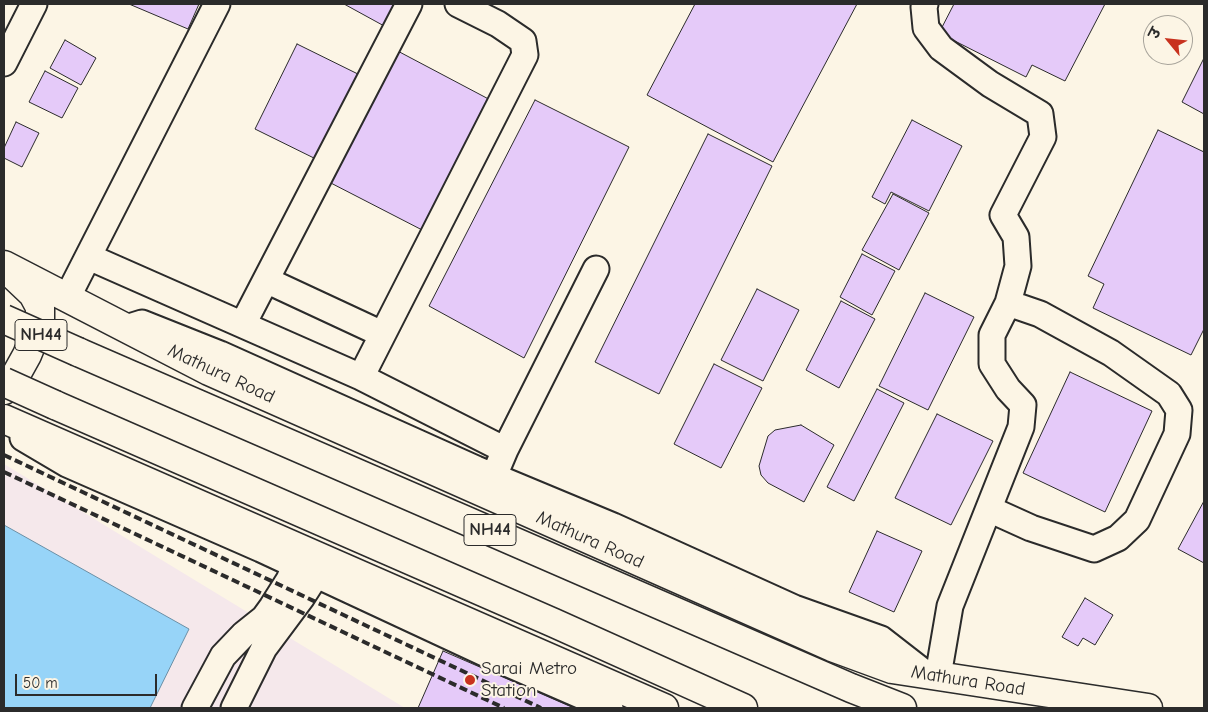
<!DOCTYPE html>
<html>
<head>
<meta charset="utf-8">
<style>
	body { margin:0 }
	#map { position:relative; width:1208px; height:712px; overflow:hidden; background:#fcf5e5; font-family:"Comic Neue","Playpen Sans Deva",sans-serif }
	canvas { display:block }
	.frame { position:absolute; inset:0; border:5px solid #2b2b2b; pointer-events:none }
	.north { position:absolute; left:1143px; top:15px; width:50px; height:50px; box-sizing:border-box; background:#fcf5e5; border:1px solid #a8a49b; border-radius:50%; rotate:298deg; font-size:14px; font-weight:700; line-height:20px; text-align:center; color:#2b2b2b }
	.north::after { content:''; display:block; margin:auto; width:18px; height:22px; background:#c8321e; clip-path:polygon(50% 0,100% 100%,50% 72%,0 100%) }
	.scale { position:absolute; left:15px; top:674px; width:142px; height:22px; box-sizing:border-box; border:2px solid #2b2b2b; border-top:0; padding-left:6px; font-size:15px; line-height:18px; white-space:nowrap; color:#2b2b2b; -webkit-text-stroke:4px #fcf5e5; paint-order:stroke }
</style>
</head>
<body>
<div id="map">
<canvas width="1208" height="712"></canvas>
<div class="frame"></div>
<div class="north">उ</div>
<div class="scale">50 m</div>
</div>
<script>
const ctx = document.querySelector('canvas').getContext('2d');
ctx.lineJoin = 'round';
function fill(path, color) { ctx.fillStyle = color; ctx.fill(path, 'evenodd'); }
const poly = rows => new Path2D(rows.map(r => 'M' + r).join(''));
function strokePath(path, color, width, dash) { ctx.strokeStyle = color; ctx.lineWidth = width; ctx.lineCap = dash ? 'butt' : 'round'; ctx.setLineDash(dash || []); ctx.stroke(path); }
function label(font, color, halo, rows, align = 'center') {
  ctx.font = font + ' "Comic Neue",sans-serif'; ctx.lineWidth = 4; ctx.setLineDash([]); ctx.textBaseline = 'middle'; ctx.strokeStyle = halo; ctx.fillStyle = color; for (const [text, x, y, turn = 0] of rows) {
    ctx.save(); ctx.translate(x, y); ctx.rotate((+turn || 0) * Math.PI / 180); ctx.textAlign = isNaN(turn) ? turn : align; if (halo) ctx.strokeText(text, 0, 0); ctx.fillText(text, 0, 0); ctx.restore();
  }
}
fill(poly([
	[4,464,405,708,4,708]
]), '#f5e8eb');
const water = poly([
	[4,525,189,629,150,708,4,708,4,525]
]);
fill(water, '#97d4f8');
strokePath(water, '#6c90a6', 1);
const building = poly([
	[129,4,199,4,188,29,129,4],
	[344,4,398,4,386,27,344,4],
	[695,4,857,4,773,162,647,95,695,4],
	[954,4,1105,4,1065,81,1032,65,1026,77,939,33,954,4],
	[65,40,96,58,81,85,50,68,65,40],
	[297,44,366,78,324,163,255,129,297,44],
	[392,48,498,104,428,233,325,180,392,48],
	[1204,58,1204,114,1182,102,1204,58],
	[45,71,78,88,62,118,29,102,45,71],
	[535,100,629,147,524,358,429,306,535,100],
	[912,120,962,146,929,211,891,192,885,204,872,197,912,120],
	[16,122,39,133,22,167,4,158,4,148,16,122],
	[1158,130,1204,152,1204,329,1191,355,1093,308,1104,284,1088,276,1158,130],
	[708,134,772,166,659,394,595,362,708,134],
	[893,194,929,213,899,270,862,250,893,194],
	[862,254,895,271,872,315,840,297,862,254],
	[757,289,799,310,763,381,721,360,757,289],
	[925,293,974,317,928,410,879,386,925,293],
	[841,301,875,319,839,388,806,370,841,301],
	[714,364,762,388,721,468,674,444,714,364],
	[1070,372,1152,411,1105,512,1023,473,1070,372],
	[877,389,904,403,854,501,827,487,877,389],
	[937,414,993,441,951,525,895,498,937,414],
	[801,425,834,445,804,502,768,483,761,475,759,466,768,436,775,430,801,425],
	[1204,501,1204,563,1178,549,1204,501],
	[877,531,922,551,894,612,849,592,877,531],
	[1085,598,1113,615,1095,645,1083,638,1078,646,1062,637,1085,598],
	[443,651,574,708,418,708,443,651]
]);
fill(building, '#e5caf9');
strokePath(building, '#2b2b2b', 1);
const minor = poly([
	[925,4,924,7,926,28,941,48,990,84,1040,114,1043,137,1003,215,1016,237,1018,266,1008,303,992,335,992,364,1008,389,1023,405,1021,427,950,606,938,676],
	[4,63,34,4],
	[89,257,361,377,505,450,494,476],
	[266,280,382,334],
	[67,298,217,4],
	[243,324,409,4],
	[126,328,142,323,220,354,476,469,613,526,794,608,881,639,926,674],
	[361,377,525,55,523,41,498,24,458,4],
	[23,438,67,464,261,549,495,658,610,708],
	[505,450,596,269],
	[989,509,1031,528,1094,549,1118,538,1137,520,1177,434,1179,410,1169,394,1111,353,1040,314,1008,303],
	[195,708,223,656,244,634,264,618,272,607,289,580,301,551],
	[234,708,264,648,302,597,311,583,320,560]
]);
const major = poly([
	[4,265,209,371,832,647,892,669,1148,708],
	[4,390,17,373,27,355,40,323,40,307,33,294,14,276],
	[4,419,664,708]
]);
const highway = poly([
	[78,352,851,688,902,708],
	[55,405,554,623,743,708]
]);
strokePath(minor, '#2b2b2b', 29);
strokePath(major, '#2b2b2b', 31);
strokePath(highway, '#2b2b2b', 31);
strokePath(minor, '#fcf5e5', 25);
strokePath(major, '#fcf5e5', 28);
strokePath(highway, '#fcf5e5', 28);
strokePath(poly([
	[4,455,541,708],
	[4,472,504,708]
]), '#2b2b2b', 4, [8, 4]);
const highwayBridge = poly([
	[4,319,78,352],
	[4,382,55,405]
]);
strokePath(highwayBridge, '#2b2b2b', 31, []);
strokePath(highwayBridge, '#fcf5e5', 28);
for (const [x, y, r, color] of [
	[470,680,6,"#c8321e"]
]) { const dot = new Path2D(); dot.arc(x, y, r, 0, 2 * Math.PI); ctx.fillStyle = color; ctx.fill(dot); strokePath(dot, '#fcf5e5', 2); }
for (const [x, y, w] of [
	[41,335,52],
	[490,530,52]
]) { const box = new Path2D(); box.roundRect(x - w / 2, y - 15.5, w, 31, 4); ctx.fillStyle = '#fcf5e5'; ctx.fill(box); strokePath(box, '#2b2b2b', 1); }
label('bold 18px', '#2b2b2b', null, [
	["NH44",41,335],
	["NH44",490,530]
]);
label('19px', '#2b2b2b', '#fcf5e5', [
	["Mathura Road",221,374,25],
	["Mathura Road",590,540,24],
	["Mathura Road",968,681,9]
]);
label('19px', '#2b2b2b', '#fcf5e5', [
	["Sarai Metro",481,669],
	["Station",481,691]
], 'left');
</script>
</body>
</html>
